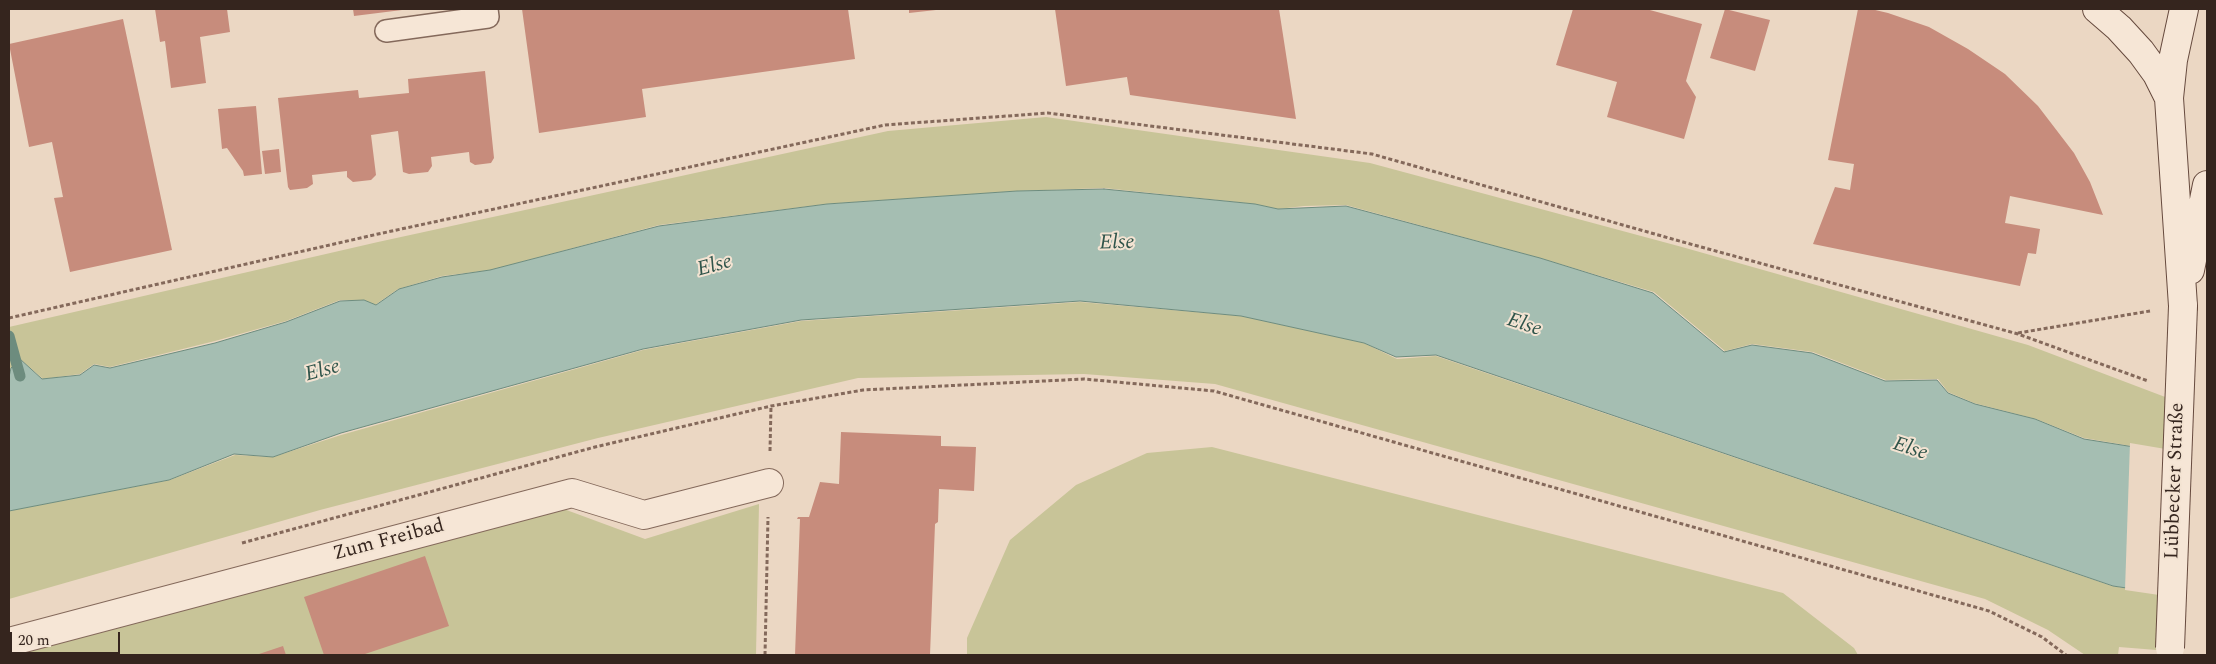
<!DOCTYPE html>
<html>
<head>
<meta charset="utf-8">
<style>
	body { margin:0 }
	#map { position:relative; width:2216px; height:664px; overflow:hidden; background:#ebd7c3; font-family:Spectral,serif }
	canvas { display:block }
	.frame { position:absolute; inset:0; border:10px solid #35251e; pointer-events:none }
	.scale { position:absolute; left:10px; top:632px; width:110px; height:22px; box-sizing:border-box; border:2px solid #35251e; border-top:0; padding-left:6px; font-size:15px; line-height:18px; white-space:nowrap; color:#35251e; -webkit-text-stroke:4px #f3e3d2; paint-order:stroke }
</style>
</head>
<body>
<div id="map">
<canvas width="2216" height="664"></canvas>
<div class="frame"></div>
<div class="scale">20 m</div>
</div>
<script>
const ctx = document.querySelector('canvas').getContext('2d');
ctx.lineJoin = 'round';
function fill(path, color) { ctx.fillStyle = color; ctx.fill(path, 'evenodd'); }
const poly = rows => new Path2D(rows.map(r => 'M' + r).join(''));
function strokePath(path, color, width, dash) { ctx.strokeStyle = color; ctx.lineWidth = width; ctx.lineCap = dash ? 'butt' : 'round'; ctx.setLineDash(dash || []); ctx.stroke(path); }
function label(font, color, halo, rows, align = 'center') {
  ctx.font = font + ' Spectral,serif'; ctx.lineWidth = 4; ctx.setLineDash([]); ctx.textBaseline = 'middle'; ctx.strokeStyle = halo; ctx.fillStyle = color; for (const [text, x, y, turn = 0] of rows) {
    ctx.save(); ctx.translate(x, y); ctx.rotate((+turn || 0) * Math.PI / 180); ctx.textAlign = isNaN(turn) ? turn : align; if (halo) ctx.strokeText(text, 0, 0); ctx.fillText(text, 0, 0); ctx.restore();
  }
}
fill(poly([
	[1046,117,1370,163,1682,247,2028,345,2181,403,2178,454,2084,438,2036,419,1974,403,1948,392,1938,379,1886,380,1813,352,1752,344,1725,351,1654,292,1540,258,1346,205,1304,206,1278,209,1255,204,1104,188,1017,191,826,204,659,225,491,270,442,276,398,289,375,305,364,300,340,300,286,321,215,341,110,367,94,364,80,374,43,379,20,359,11,368,9,375,9,327,378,242,888,131],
	[1080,302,1241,316,1364,343,1397,359,1436,356,2112,586,2172,596,2169,651,2119,647,2118,655,2085,655,2048,630,1985,599,1215,384,1084,374,858,378,598,438,320,510,9,599,9,511,170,480,235,455,273,457,341,435,643,350,801,321],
	[1212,447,1783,593,1854,648,1858,655,967,655,967,638,1010,540,1076,485,1147,453],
	[759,504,756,655,16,655,197,604,561,508,645,539]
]), '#c8c498');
const water = poly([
	[1104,189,1255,204,1278,209,1346,206,1540,258,1653,293,1724,352,1752,345,1812,353,1885,381,1937,380,1948,393,1975,404,2035,419,2084,439,2178,454,2207,600,2113,586,1436,355,1396,357,1364,343,1241,316,1080,301,801,320,643,349,341,433,273,457,234,454,169,480,9,511,9,377,11,368,20,359,42,379,80,375,94,365,110,368,215,343,286,322,340,301,364,300,376,305,399,289,442,277,490,270,659,226,827,204,1017,191,1104,189]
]);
fill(water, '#a5beb2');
strokePath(water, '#6d8c7e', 1);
fill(poly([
	[2130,443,2207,456,2207,602,2125,590]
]), '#ebd7c3');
strokePath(poly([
	[9,336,20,376]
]), '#6d8c7e', 11);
fill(poly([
	[155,9,227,9,230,32,200,37,206,83,171,88,165,41,160,42],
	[353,9,402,9,402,10,354,16],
	[522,9,848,9,855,59,642,89,646,117,539,133],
	[909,9,936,9,936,10,909,13],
	[1055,9,1279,9,1296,119,1130,95,1127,77,1066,86],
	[1573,9,1646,9,1702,24,1686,81,1696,97,1684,139,1607,117,1617,82,1556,65],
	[1725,9,1770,20,1755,71,1710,58],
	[1858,9,1871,9,1888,13,1929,27,1968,49,2005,74,2038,106,2074,153,2090,182,2103,215,2010,196,2005,223,2040,229,2036,254,2028,253,2020,286,1813,244,1835,187,1850,190,1854,164,1828,160],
	[123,19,172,250,70,272,54,198,63,197,52,142,29,147,9,44],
	[485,71,494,158,491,163,475,165,470,162,469,152,431,157,432,166,428,172,409,174,403,172,398,131,371,135,376,175,371,180,353,182,347,177,347,171,312,175,313,184,307,188,290,190,288,187,278,98,358,90,359,98,409,93,408,79],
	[256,106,262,174,244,176,243,171,227,148,222,149,218,109],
	[279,149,281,172,265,174,262,151],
	[841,432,941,436,941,446,976,447,974,491,939,489,938,522,935,524,930,655,795,655,800,519,797,519,798,517,809,517,820,482,839,484],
	[425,556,449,626,362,655,324,655,304,597],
	[283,646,286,655,256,655]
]), '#c78c7c');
const service = poly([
	[386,31,488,17,487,9]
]);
const minor = poly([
	[9,642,572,493,644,515,769,483]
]);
const secondary = poly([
	[2097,9,2119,28,2141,52,2157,74,2169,98],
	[2190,270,2207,185],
	[2183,306,2169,98,2173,60,2184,9]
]);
strokePath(service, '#84695b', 24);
strokePath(minor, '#84695b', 30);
strokePath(secondary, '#664a3e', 30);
strokePath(poly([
	[9,318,378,234,885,125,1048,113,1372,154,1683,242,2018,334,2148,381],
	[2018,333,2150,311],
	[770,451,771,406],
	[242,543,595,447,771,406,863,390,1084,379,1214,391,1989,611,2042,637,2066,655],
	[765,655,768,517]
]), '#84695b', 3, [4, 2.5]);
strokePath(service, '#f6e6d6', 21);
strokePath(minor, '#f6e6d6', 28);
strokePath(secondary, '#f6e6d6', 28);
const secondaryBridge = poly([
	[2170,648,2183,306]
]);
strokePath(secondaryBridge, '#664a3e', 30, []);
strokePath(secondaryBridge, '#f6e6d6', 28);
label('20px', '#35251e', '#f3e3d2', [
	["Lübbecker Straße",2176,481,-88],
	["Zum Freibad",389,541,-15]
]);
label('italic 21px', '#2f544a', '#f3e3d2', [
	["Else",1117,244,-1],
	["Else",715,267,-15],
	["Else",1524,326,18],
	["Else",323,372,-15],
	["Else",1910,450,18]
]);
</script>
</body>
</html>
